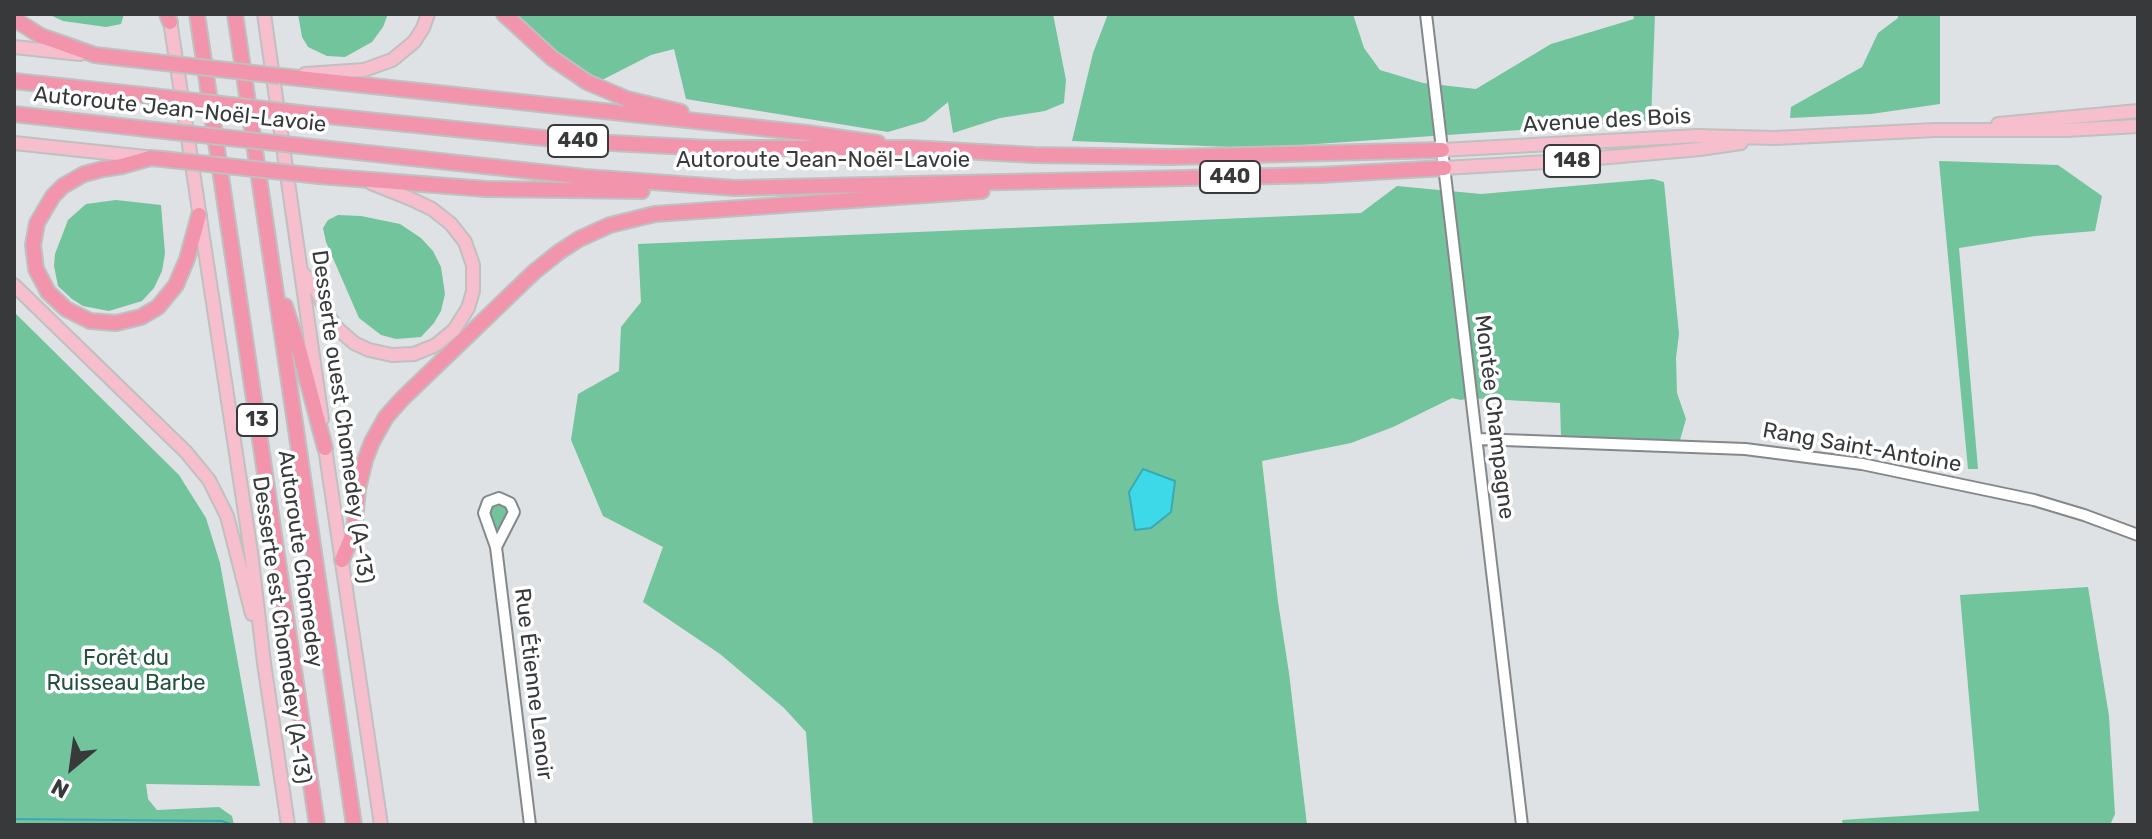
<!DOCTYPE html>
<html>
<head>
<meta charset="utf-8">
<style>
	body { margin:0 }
	#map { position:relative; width:2152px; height:839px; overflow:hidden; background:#dee2e5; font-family:Rubik,sans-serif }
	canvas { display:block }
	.frame { position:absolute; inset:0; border:16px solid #37393a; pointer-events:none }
	.north { position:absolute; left:32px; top:727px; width:80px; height:80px; -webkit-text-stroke:6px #fff; paint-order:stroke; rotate:209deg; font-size:22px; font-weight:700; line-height:32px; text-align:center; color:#37393a }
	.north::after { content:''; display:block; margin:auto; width:28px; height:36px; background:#37393a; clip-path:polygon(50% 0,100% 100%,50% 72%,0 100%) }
</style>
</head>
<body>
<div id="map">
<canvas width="2152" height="839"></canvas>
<div class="frame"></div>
<div class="north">N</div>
</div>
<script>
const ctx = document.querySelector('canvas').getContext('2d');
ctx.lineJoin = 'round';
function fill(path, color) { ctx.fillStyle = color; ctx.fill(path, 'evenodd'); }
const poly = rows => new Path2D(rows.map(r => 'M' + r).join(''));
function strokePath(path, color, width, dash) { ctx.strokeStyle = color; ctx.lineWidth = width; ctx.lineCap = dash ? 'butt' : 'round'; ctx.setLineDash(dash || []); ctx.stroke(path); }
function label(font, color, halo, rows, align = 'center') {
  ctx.font = font + ' Rubik,sans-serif'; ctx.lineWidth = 7; ctx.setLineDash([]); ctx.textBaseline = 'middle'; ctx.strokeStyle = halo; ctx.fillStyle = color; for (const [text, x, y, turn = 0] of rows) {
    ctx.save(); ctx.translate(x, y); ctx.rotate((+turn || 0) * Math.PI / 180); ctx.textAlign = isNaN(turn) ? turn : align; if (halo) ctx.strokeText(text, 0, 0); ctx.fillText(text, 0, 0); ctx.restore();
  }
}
fill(poly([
	[48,14,124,14,121,24,106,27,63,21],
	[298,14,388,14,383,27,372,42,345,57,327,56,308,47,302,37],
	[515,14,1053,14,1066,80,1064,103,1045,111,1000,118,953,133,948,102,925,121,888,132,686,99,674,49,651,55,600,81,555,52],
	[1108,14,1353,14,1364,48,1380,70,1423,83,1476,89,1551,44,1634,19,1633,14,1655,14,1651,121,1258,148,1072,141,1093,53],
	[1898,14,1940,14,1940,104,1871,114,1790,118,1791,107,1862,67,1878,33,1898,18],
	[1939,161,2058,165,2102,196,2095,231,2035,236,1959,248,1978,469,1968,469],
	[1653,179,1664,182,1679,334,1676,358,1677,393,1686,419,1680,440,1561,437,1560,403,1470,398,1461,400,1452,398,1393,427,1351,443,1262,461,1278,602,1289,673,1307,825,813,825,806,732,784,708,720,654,643,602,663,547,603,516,571,440,578,394,619,371,621,327,641,302,638,244,1361,213,1397,186,1481,194],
	[116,200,161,205,165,253,162,271,154,288,142,301,109,311,83,306,72,299,58,286,54,266,55,254,68,220,86,204],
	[338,215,361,216,400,224,421,238,433,251,441,267,445,294,441,311,434,323,421,337,396,339,381,335,359,318,326,242,323,228,328,220],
	[14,312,179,475,206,518,220,563,260,786,146,784,148,799,157,810,219,807,232,816,234,825,14,825],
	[498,505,504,506,508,513,498,533,494,531,490,513,492,508],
	[2088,587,2109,716,2115,814,2110,825,1843,825,1842,820,1979,811,1960,595]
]), '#71c49b');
const water = poly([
	[1143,469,1175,481,1171,512,1151,528,1135,530,1129,492,1143,469]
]);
fill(water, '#3dd9e8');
strokePath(water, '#3ba9b4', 2);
strokePath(poly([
	[14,819,222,821,233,825]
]), '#3ba9b4', 2);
const minor = poly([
	[1426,14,1522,825],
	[1477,439,1745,449,1862,464,2034,500,2084,515,2138,535],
	[496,547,514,512,510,503,499,498,488,502,484,513,496,547,530,825]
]);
const major = poly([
	[169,14,251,552,264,663,288,825],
	[264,14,322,419],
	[14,47,80,54],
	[305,74,364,70,392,60,414,42,423,28,428,14],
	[1998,124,2138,111],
	[14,143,146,157],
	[1442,150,1697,136,1775,138,1935,130,2067,130,2138,126],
	[1444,168,1564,161,1700,149,1741,143],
	[303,273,316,290,328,315,337,328,354,343,369,350,392,355,414,354,436,345,454,330,468,308,473,291,473,265,465,242,451,224,432,209,411,199,371,183],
	[14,285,186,452,209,480,227,516,252,614],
	[324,441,381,825]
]);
const highway = poly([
	[167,14,170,22],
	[197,14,317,825],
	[235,14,354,825],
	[504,14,552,58,587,82,627,99,681,112],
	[14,19,41,36,95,55,147,61],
	[280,76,807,133,878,143],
	[14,81,152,96],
	[14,114,156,130],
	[308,114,573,141,709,148,910,148,1034,155,1170,157,1442,150],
	[312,147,585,177,735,188,1320,175,1444,168],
	[162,159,150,158,122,166,103,169,84,174,63,186,53,196,37,223,33,245,36,269,48,292,66,309,90,321,116,323,141,317,158,307,176,285,187,259,199,215],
	[319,176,486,189,642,191],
	[285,306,300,353,325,448],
	[342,560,354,531,358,489,365,460,372,442,386,417,402,399,534,272,559,252,579,239,610,225,655,214,982,191]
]);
strokePath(minor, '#85888b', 14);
strokePath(major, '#bfc0c0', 16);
strokePath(highway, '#bfc0c0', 18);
strokePath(minor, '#fff', 10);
strokePath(major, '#f7bfcd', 12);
strokePath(highway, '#f294ac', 14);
const highwayBridge = poly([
	[147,61,280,76],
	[152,96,308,114],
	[156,130,312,147],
	[162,159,319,176]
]);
strokePath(highwayBridge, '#bfc0c0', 18, []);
strokePath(highwayBridge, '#f294ac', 14);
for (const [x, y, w] of [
	[578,141,60],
	[1572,161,56],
	[1230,177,60],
	[257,420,40]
]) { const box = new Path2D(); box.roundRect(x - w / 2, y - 16, w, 32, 6); ctx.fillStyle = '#fff'; ctx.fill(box); strokePath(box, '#37393a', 2); }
label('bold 20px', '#37393a', null, [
	["440",578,141],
	["148",1572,161],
	["440",1230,177],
	["13",257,420]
]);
label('22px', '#37393a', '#fff', [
	["Autoroute Jean-Noël-Lavoie",180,110,6],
	["Avenue des Bois",1607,121,-3],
	["Autoroute Jean-Noël-Lavoie",823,161],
	["Desserte ouest Chomedey (A-13)",342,417,82],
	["Montée Champagne",1494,417,83],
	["Rang Saint-Antoine",1862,448,10],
	["Autoroute Chomedey",300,559,82],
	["Desserte est Chomedey (A-13)",281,630,82],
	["Rue Étienne Lenoir",533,684,83]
]);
label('22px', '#23513b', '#fff', [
	["Forêt du",126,659],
	["Ruisseau Barbe",126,684]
]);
</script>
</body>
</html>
